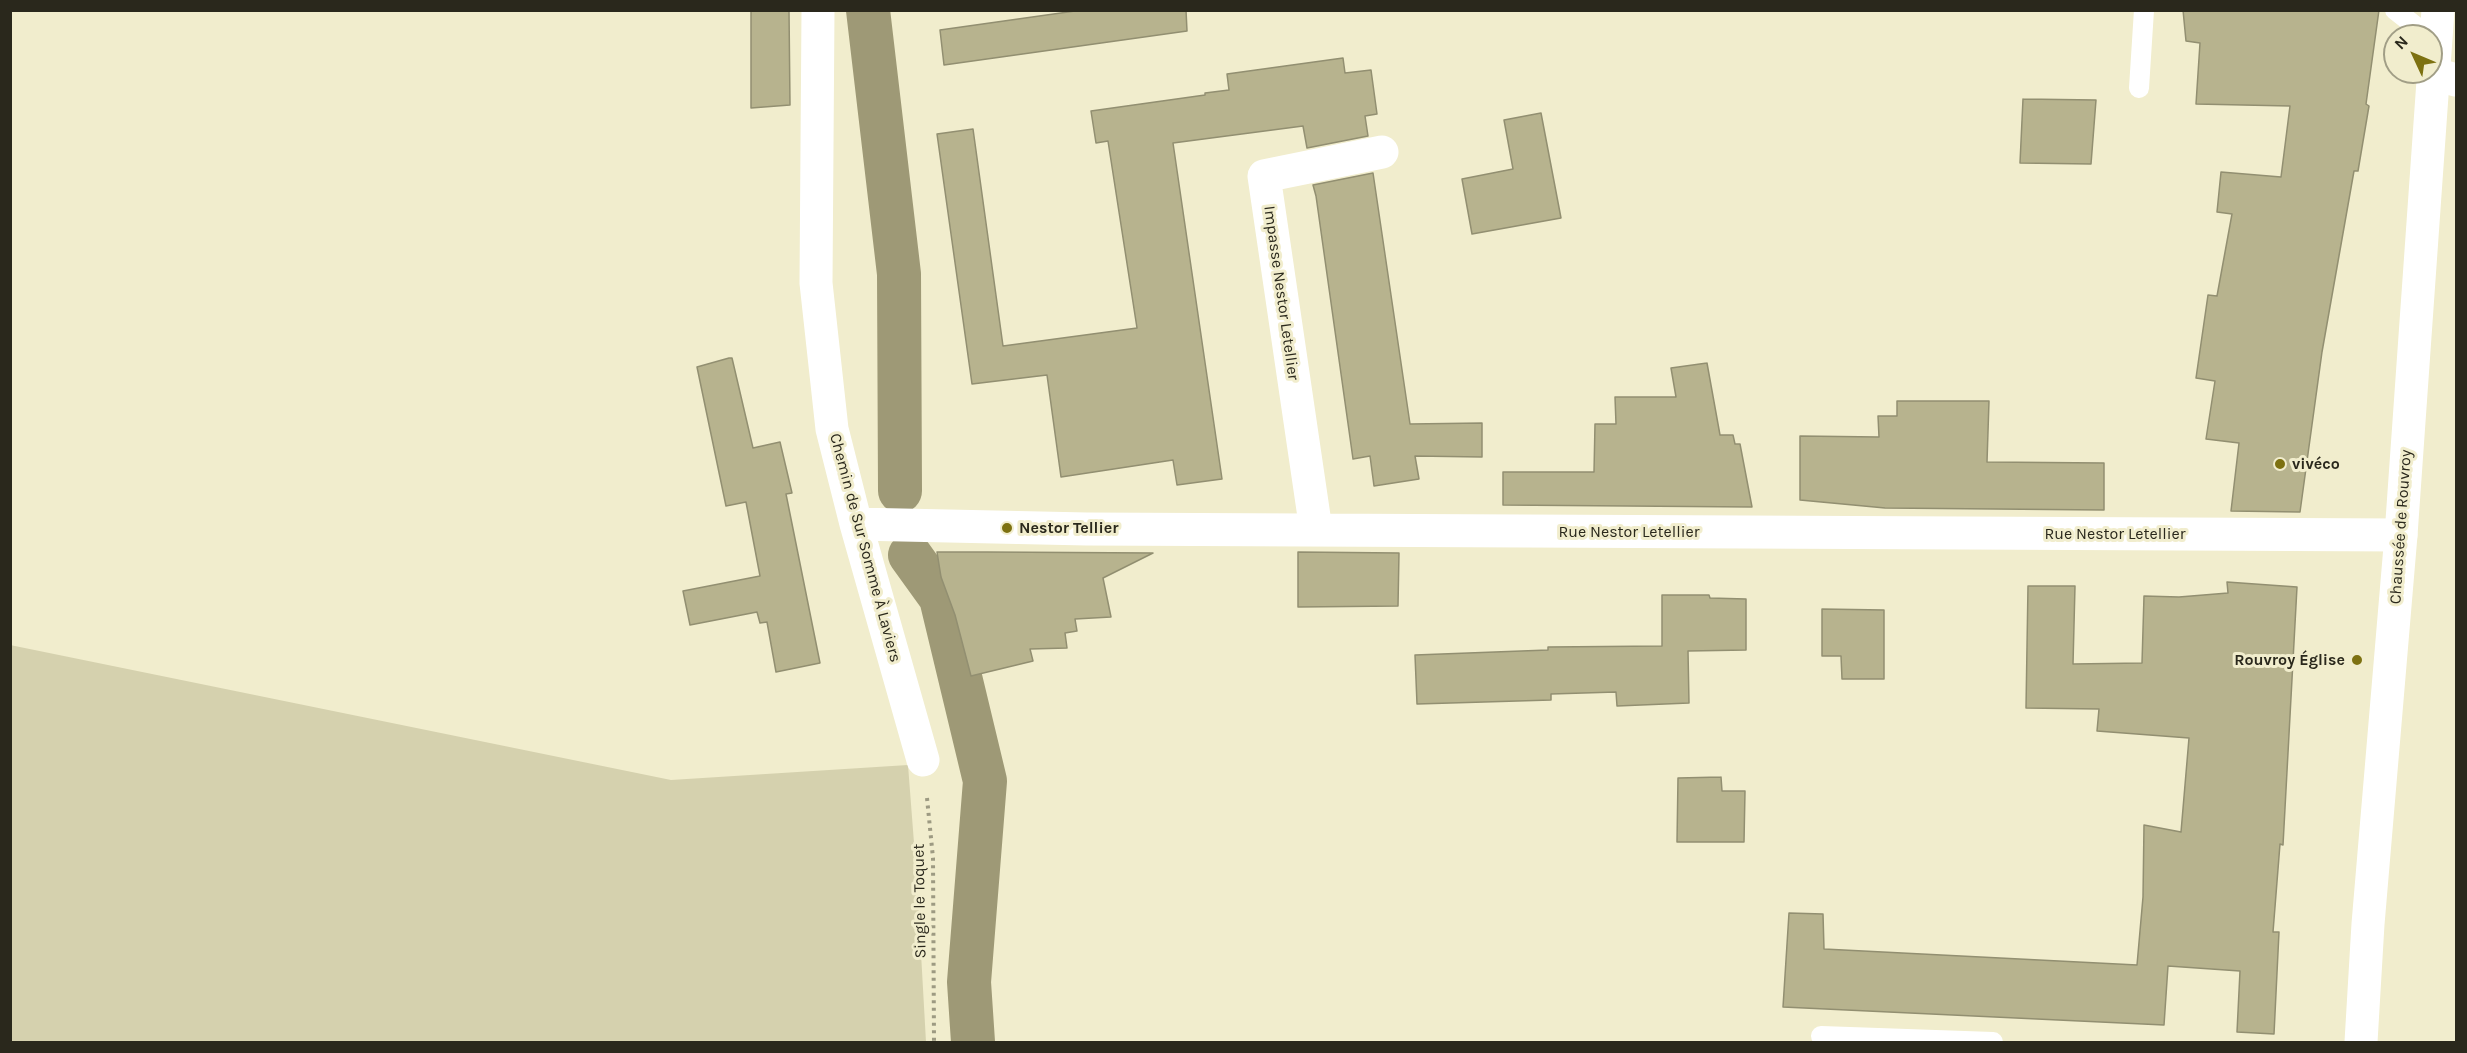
<!DOCTYPE html>
<html>
<head>
<meta charset="utf-8">
<style>
	body { margin:0 }
	#map { position:relative; width:2467px; height:1053px; overflow:hidden; background:#f1edcd; font-family:Karla,sans-serif }
	canvas { display:block }
	.frame { position:absolute; inset:0; border:12px solid #2a281c; pointer-events:none }
	.north { position:absolute; left:2383px; top:24px; width:60px; height:60px; box-sizing:border-box; background:#f1edcd; border:2px solid #a19e86; border-radius:50%; rotate:314deg; font-size:16px; font-weight:700; line-height:24px; text-align:center; color:#2a281c }
	.north::after { content:''; display:block; margin:auto; width:21px; height:27px; background:#7d7111; clip-path:polygon(50% 0,100% 100%,50% 72%,0 100%) }
</style>
</head>
<body>
<div id="map">
<canvas width="2467" height="1053"></canvas>
<div class="frame"></div>
<div class="north">N</div>
</div>
<script>
const ctx = document.querySelector('canvas').getContext('2d');
ctx.lineJoin = 'round';
function fill(path, color) { ctx.fillStyle = color; ctx.fill(path, 'evenodd'); }
const poly = rows => new Path2D(rows.map(r => 'M' + r).join(''));
function strokePath(path, color, width, dash) { ctx.strokeStyle = color; ctx.lineWidth = width; ctx.lineCap = dash ? 'butt' : 'round'; ctx.setLineDash(dash || []); ctx.stroke(path); }
function label(font, color, halo, rows, align = 'center') {
  ctx.font = font + ' Karla,sans-serif'; ctx.lineWidth = 6; ctx.setLineDash([]); ctx.textBaseline = 'middle'; ctx.strokeStyle = halo; ctx.fillStyle = color; for (const [text, x, y, turn = 0] of rows) {
    ctx.save(); ctx.translate(x, y); ctx.rotate((+turn || 0) * Math.PI / 180); ctx.textAlign = isNaN(turn) ? turn : align; if (halo) ctx.strokeText(text, 0, 0); ctx.fillText(text, 0, 0); ctx.restore();
  }
}
fill(poly([
	[10,645,671,780,908,765,917,882,926,1042,11,1042]
]), '#d5d1ae');
strokePath(poly([
	[868,10,899,274,900,491],
	[910,555,941,598,985,781,969,982,973,1042]
]), '#9e9976', 44);
const building = poly([
	[751,10,789,10,790,105,751,108,751,10],
	[1082,10,1186,10,1187,31,944,65,940,30,1082,10],
	[2183,10,2379,10,2366,104,2369,106,2358,171,2354,171,2322,352,2300,512,2231,511,2239,443,2206,439,2215,381,2196,378,2208,295,2217,296,2232,214,2217,212,2221,172,2281,177,2290,106,2196,104,2200,43,2186,41,2183,10],
	[1343,58,1345,73,1371,70,1377,114,1365,116,1368,136,1307,148,1303,126,1173,143,1222,479,1177,485,1173,460,1061,477,1047,375,972,384,937,134,973,129,1003,346,1137,328,1108,141,1096,143,1091,111,1205,95,1205,93,1229,90,1227,74,1343,58],
	[2023,99,2096,100,2091,164,2020,163,2023,99],
	[1541,113,1561,218,1472,234,1462,179,1513,169,1504,120,1541,113],
	[1373,173,1410,424,1482,423,1482,457,1415,456,1419,479,1374,486,1370,456,1353,459,1316,196,1313,185,1373,173],
	[729,358,732,358,753,448,780,442,792,493,786,494,820,663,776,672,767,622,760,623,757,612,690,625,683,591,760,576,746,502,726,506,697,367,729,358],
	[1707,363,1720,435,1733,435,1735,444,1740,444,1752,507,1503,505,1503,472,1594,472,1595,424,1616,424,1615,397,1676,397,1671,368,1707,363],
	[1897,401,1989,401,1987,462,2104,463,2104,510,1885,508,1800,500,1800,436,1879,437,1878,416,1897,416,1897,401],
	[937,552,987,552,1153,553,1103,578,1111,617,1075,619,1077,631,1065,633,1067,648,1030,649,1033,661,971,676,955,615,941,577,937,552],
	[1298,552,1399,553,1398,606,1298,607,1298,552],
	[2227,582,2297,587,2283,845,2280,844,2273,932,2279,932,2274,1034,2237,1032,2240,971,2168,966,2164,1025,1783,1007,1789,913,1823,914,1824,949,2137,965,2143,897,2144,825,2181,832,2189,738,2097,731,2099,709,2026,708,2028,586,2075,586,2073,664,2142,663,2144,596,2179,597,2228,593,2227,582],
	[1662,595,1709,595,1710,598,1746,599,1746,650,1688,651,1689,703,1617,706,1616,692,1551,694,1551,700,1417,704,1415,655,1548,650,1548,647,1662,646,1662,595],
	[1822,609,1884,610,1884,679,1842,679,1841,656,1822,656,1822,609],
	[1721,777,1722,791,1745,791,1744,842,1677,842,1678,778,1721,777]
]);
fill(building, '#b7b38e');
strokePath(building, '#928f71', 1.5);
strokePath(poly([
	[927,798,933,858,934,1042]
]), '#9d9a82', 4, [3, 4.5]);
strokePath(poly([
	[2395,10,2428,36],
	[2139,88,2144,10],
	[1821,1036,1993,1042]
]), '#fff', 20);
strokePath(poly([
	[818,10,816,283,832,429,856,524,923,760],
	[2434,74,2456,80],
	[856,524,1087,529,2401,535],
	[1316,530,1264,176,1382,152]
]), '#fff', 33);
strokePath(poly([
	[2361,1042,2368,924,2401,535,2438,10]
]), '#fff', 33);
for (const [x, y, r, color] of [
	[2280,464,6,"#7d7111"],
	[1007,528,6,"#7d7111"],
	[2357,660,6,"#7d7111"]
]) { const dot = new Path2D(); dot.arc(x, y, r, 0, 2 * Math.PI); ctx.fillStyle = color; ctx.fill(dot); strokePath(dot, '#f1edcd', 2); }
label('16px', '#2a281c', '#f1edcd', [
	["Impasse Nestor Letellier",1281,293,82],
	["Chaussée de Rouvroy",2401,527,-86],
	["Rue Nestor Letellier",1629,532],
	["Rue Nestor Letellier",2115,534],
	["Chemin de Sur Somme À Laviers",865,548,75],
	["Single le Toquet",920,901,-91]
]);
label('bold 16px', '#2a281c', '#f1edcd', [
	["vivéco",2292,464],
	["Nestor Tellier",1019,528],
	["Rouvroy Église",2345,660,"right"]
], 'left');
</script>
</body>
</html>
